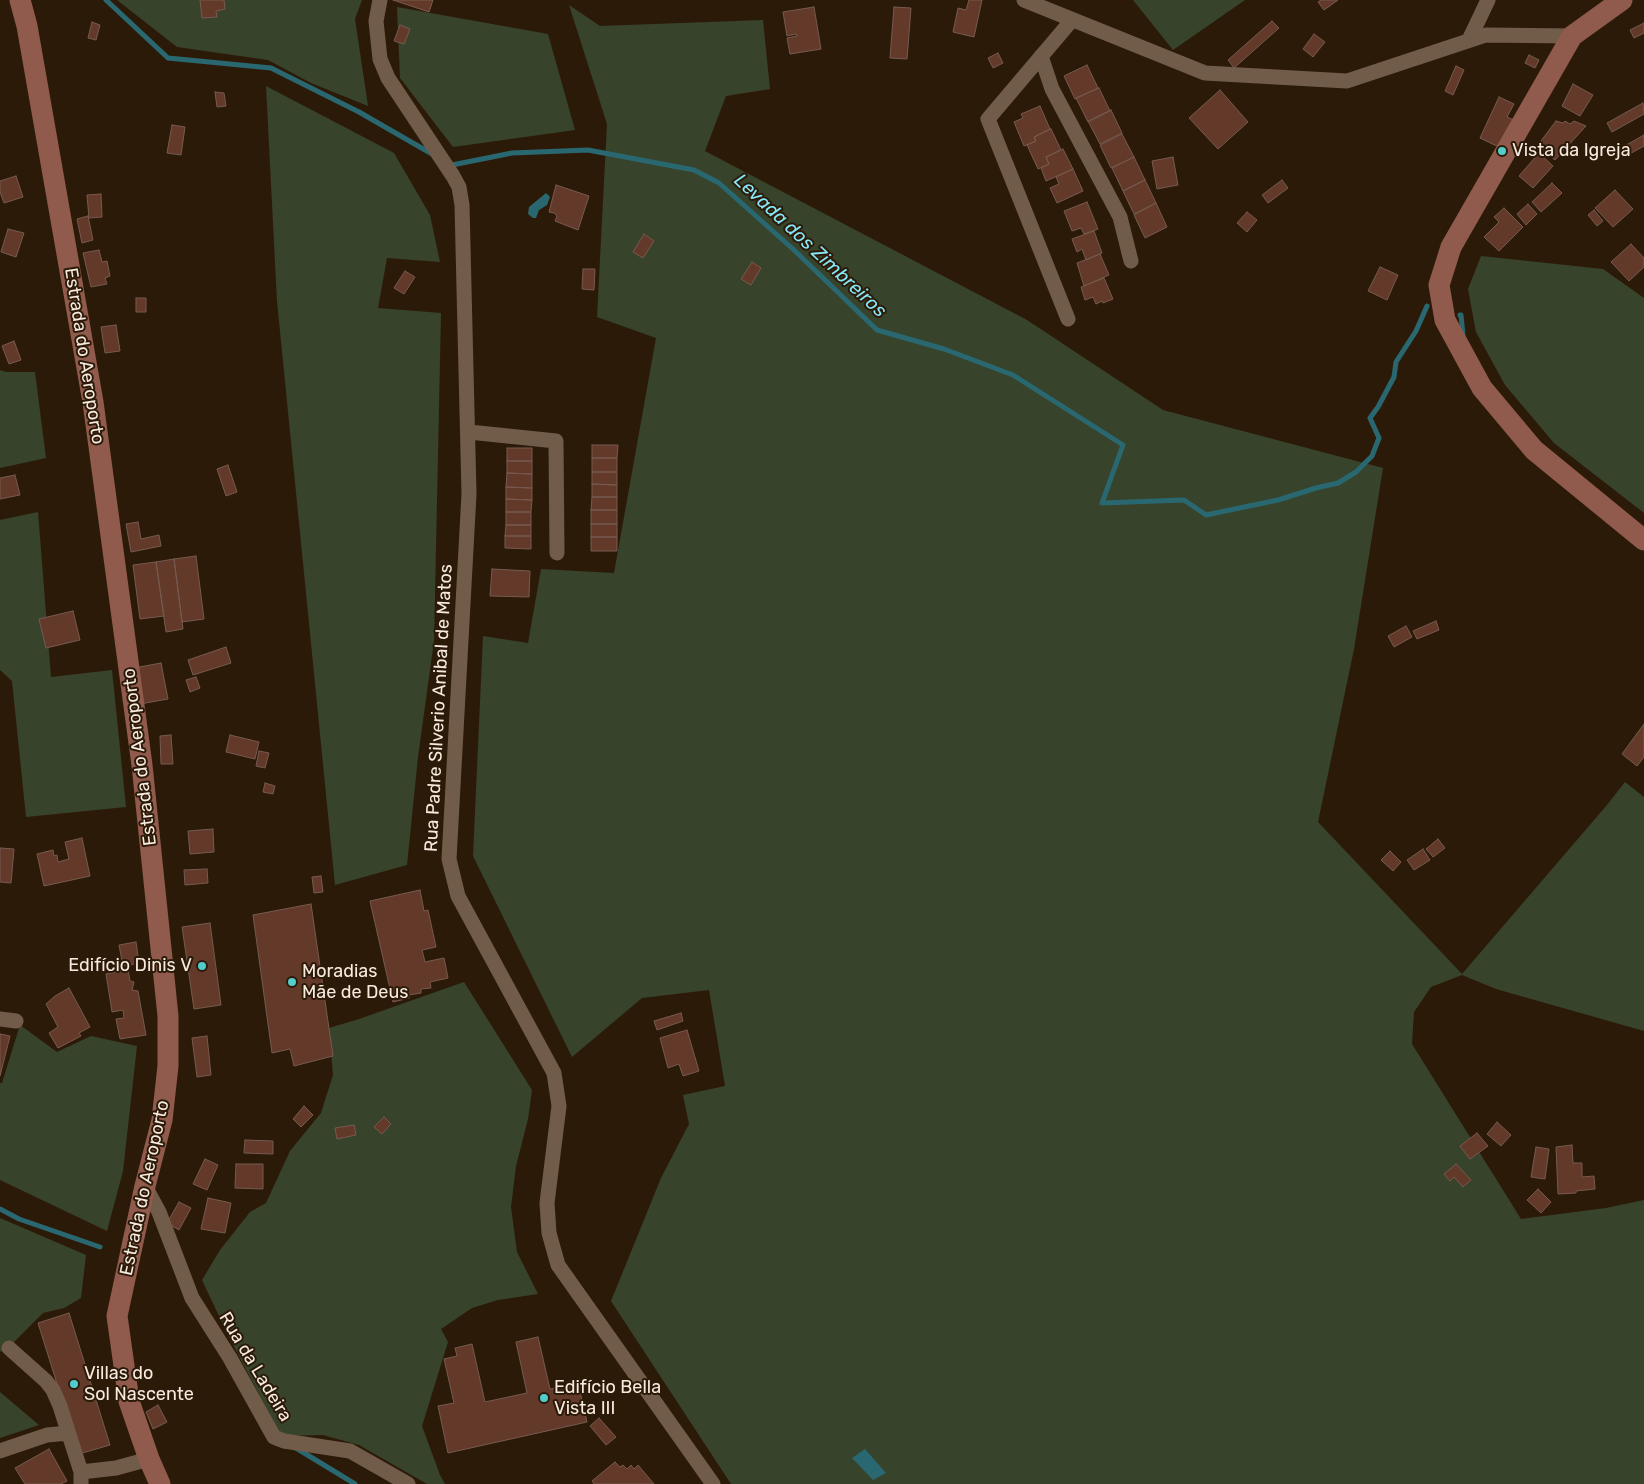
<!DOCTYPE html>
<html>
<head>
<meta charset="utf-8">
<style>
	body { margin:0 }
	canvas { display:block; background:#2c1a08 }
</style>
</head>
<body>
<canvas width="1644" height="1484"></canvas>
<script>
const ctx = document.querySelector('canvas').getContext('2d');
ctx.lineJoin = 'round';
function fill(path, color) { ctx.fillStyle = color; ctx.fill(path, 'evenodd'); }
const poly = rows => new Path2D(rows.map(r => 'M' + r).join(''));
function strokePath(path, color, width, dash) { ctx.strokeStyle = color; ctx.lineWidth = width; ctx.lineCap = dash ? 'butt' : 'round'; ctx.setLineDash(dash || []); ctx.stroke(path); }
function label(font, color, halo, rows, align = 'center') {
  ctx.font = font + ' Rubik,sans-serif'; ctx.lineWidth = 4; ctx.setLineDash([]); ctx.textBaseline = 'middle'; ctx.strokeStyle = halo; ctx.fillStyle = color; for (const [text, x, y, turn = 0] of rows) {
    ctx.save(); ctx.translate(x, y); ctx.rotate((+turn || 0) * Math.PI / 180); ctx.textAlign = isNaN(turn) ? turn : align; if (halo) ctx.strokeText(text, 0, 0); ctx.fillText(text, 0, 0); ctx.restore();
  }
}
fill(poly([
	[117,0,362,0,355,19,368,106,311,83,268,60,177,47],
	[1133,0,1245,0,1173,50],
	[569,5,600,26,763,20,770,89,726,96,705,151,1027,320,1163,410,1383,468,1354,649,1318,822,1462,974,1607,805,1625,782,1644,797,1644,1031,1496,989,1462,975,1431,987,1414,1012,1412,1044,1521,1219,1606,1208,1644,1200,1644,1484,731,1484,611,1301,661,1178,689,1124,683,1095,725,1086,709,990,642,998,572,1057,473,856,483,636,528,643,541,569,614,573,656,338,597,317,607,124],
	[397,7,548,34,575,130,453,147,400,78],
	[266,86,394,153,430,215,440,262,387,258,378,308,441,313,434,641,418,757,407,865,335,885,277,301],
	[1481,256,1603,269,1644,298,1644,513,1554,443,1505,385,1476,332,1468,289],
	[0,370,6,372,35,372,46,458,0,468],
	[38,512,51,677,112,670,126,807,26,817,12,681,0,670,0,520],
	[464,982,532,1090,528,1119,516,1166,511,1207,517,1252,538,1294,498,1300,472,1308,441,1329,448,1342,422,1426,440,1475,445,1484,427,1484,359,1445,323,1435,281,1436,229,1337,202,1280,220,1250,250,1212,266,1203,290,1151,321,1113,333,1075,329,1028,359,1019],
	[20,1025,57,1052,91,1036,137,1046,123,1171,107,1231,0,1180,0,1083,2,1083],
	[0,1218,86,1255,81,1298,64,1308,43,1313,10,1346,2,1352,0,1351],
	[0,1392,39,1425,0,1438]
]), '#37432b');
fill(poly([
	[546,193,550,197,547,205,539,210,536,218,533,218,528,214,529,207],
	[865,1449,886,1473,873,1480,852,1458]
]), '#2a6871');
strokePath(poly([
	[106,0,168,58,271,68,359,112,432,154],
	[448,163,452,165,512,153,588,150,694,170,719,183,794,250,877,330,944,349,1013,375,1123,445,1102,503,1184,500,1206,515,1278,500,1316,488,1338,483,1356,472,1372,456,1379,438,1370,418,1378,407,1394,377,1396,362,1416,331,1427,306],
	[1460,315,1461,315,1463,335],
	[0,1209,19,1219,100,1247],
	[296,1448,355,1484]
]), '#2a6871', 5);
const building = poly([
	[200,0,224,0,225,9,216,11,217,17,202,18,200,0],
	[393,0,433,0,429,12,393,0],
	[969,0,982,0,974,37,953,32,958,8,966,10,969,0],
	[1321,0,1338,0,1324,10,1318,2,1321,0],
	[814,7,821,49,790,54,787,38,797,36,796,34,787,36,783,12,814,7],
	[894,7,911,8,907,59,890,58,894,7],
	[1272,21,1279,28,1234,68,1228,60,1272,21],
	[92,22,100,25,96,40,88,38,92,22],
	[1644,23,1644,33,1634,38,1630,30,1644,23],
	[400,25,410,29,404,44,394,41,400,25],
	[1314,34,1325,42,1313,57,1303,49,1314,34],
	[998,53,1003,63,993,68,988,58,998,53],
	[1529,55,1539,60,1535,68,1525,63,1529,55],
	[1087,65,1098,88,1075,99,1064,76,1087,65],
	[1456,66,1464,70,1453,95,1445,91,1456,66],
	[1573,84,1593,95,1580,116,1562,106,1573,84],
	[1099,88,1110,111,1088,122,1076,98,1099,88],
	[1220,90,1248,122,1218,149,1189,118,1220,90],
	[215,92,224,93,226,106,217,107,215,92],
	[1499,97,1514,104,1507,117,1516,121,1503,149,1480,138,1499,97],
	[1643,103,1644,114,1612,132,1607,123,1643,103],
	[1040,106,1050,129,1034,137,1036,141,1024,146,1014,122,1023,118,1021,114,1040,106],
	[1111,110,1122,133,1100,144,1088,121,1111,110],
	[1556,121,1563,123,1565,121,1570,124,1574,121,1586,126,1555,160,1538,145,1556,121],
	[172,125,185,127,181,155,167,153,172,125],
	[1051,129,1061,150,1046,157,1049,164,1038,169,1027,145,1036,141,1034,137,1051,129],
	[1122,134,1134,157,1111,168,1100,145,1122,134],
	[1644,135,1644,146,1626,156,1621,148,1644,135],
	[1063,149,1073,169,1046,181,1041,168,1049,164,1046,157,1063,149],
	[1539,153,1553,166,1533,188,1519,176,1539,153],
	[1134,157,1145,180,1123,191,1112,168,1134,157],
	[1173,157,1178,185,1157,189,1152,161,1173,157],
	[1073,169,1083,191,1057,203,1050,188,1059,184,1056,177,1073,169],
	[16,176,23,197,4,203,0,192,0,181,16,176],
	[1145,180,1156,203,1134,214,1123,191,1145,180],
	[1282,180,1288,188,1268,203,1262,195,1282,180],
	[1552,183,1562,193,1541,212,1532,202,1552,183],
	[556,185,589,196,578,230,555,221,557,216,554,213,549,212,556,185],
	[1615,190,1633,209,1613,227,1595,208,1615,190],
	[101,194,102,217,89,218,87,195,101,194],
	[1087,202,1098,229,1084,234,1081,228,1072,231,1064,211,1087,202],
	[1156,203,1167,227,1145,238,1134,215,1156,203],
	[1528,204,1537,214,1526,225,1517,214,1528,204],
	[1504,208,1523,227,1499,251,1484,237,1499,222,1494,217,1504,208],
	[1594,210,1603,221,1597,226,1588,215,1594,210],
	[1247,212,1257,220,1247,232,1237,223,1247,212],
	[88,216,93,240,82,243,77,219,88,216],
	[8,229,24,233,16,257,1,252,8,229],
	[1094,231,1102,253,1086,260,1082,249,1077,252,1072,239,1094,231],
	[644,234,654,241,643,258,633,252,644,234],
	[1631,244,1644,258,1644,267,1629,281,1611,262,1631,244],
	[99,250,102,262,107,261,110,276,105,278,107,284,91,287,83,253,99,250],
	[1100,254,1109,275,1084,286,1077,263,1100,254],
	[752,262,761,268,751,285,741,279,752,262],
	[1380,267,1398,275,1387,300,1368,291,1380,267],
	[583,269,595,269,594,290,582,289,583,269],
	[405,271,415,277,404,294,394,288,405,271],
	[1104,278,1113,299,1103,303,1102,301,1096,304,1093,297,1085,300,1081,287,1104,278],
	[136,298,146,298,146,312,136,312,136,298],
	[116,325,120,351,105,353,101,327,116,325],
	[14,341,21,360,9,364,2,346,14,341],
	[592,445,618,445,617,458,592,458,592,445],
	[507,448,532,448,532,461,507,461,507,448],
	[592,458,617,458,617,472,592,472,592,458],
	[507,461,532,461,532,474,507,473,507,461],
	[228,465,237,492,226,496,217,469,228,465],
	[592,472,617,472,617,485,592,484,592,472],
	[507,473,532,474,532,488,506,487,507,473],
	[15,475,20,495,0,499,0,478,15,475],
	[592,484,617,485,617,497,592,497,592,484],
	[506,487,532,488,532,500,506,499,506,487],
	[592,497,617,497,617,510,591,510,592,497],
	[506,499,532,500,531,512,506,512,506,499],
	[591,510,617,510,617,524,591,524,591,510],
	[506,512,531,512,531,525,506,525,506,512],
	[138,522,141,539,159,535,161,546,131,552,126,524,138,522],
	[591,524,617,524,617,537,591,537,591,524],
	[506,525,531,525,531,536,505,536,506,525],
	[505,536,531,536,531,549,505,548,505,536],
	[591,537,617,537,617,551,591,551,591,537],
	[196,556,204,619,182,622,174,559,196,556],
	[174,559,183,629,166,632,156,562,174,559],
	[156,562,164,616,140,619,133,565,156,562],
	[492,569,530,571,529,597,490,596,492,569],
	[73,611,80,640,46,648,39,619,73,611],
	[1436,621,1439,630,1417,639,1413,631,1436,621],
	[1406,626,1412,637,1394,647,1388,636,1406,626],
	[226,647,231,663,193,675,188,660,226,647],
	[161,663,168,699,140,704,134,668,161,663],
	[196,677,200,688,190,692,186,680,196,677],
	[1644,724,1644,757,1637,766,1622,754,1644,724],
	[171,735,173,764,161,764,160,736,171,735],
	[230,735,259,742,255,759,226,752,230,735],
	[259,751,269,753,265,768,256,766,259,751],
	[265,783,275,786,273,794,263,792,265,783],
	[213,829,214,852,190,854,188,831,213,829],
	[82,838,90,876,44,886,37,854,53,850,54,856,57,855,58,862,69,859,65,842,82,838],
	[1438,839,1445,848,1433,857,1426,849,1438,839],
	[0,848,14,849,11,883,0,882,0,848],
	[1423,849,1430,860,1414,870,1407,860,1423,849],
	[1390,851,1401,862,1393,871,1381,860,1390,851],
	[207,869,208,883,185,885,184,870,207,869],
	[321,876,323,892,314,893,312,877,321,876],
	[420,890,424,911,428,910,436,947,422,950,425,962,444,958,448,978,430,982,431,988,421,989,421,993,409,995,409,998,393,1002,370,901,420,890],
	[311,904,333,1056,294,1066,290,1049,272,1053,253,915,311,904],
	[210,923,221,1005,194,1009,182,927,210,923],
	[136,942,139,963,123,966,119,945,136,942],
	[128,970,130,981,134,982,132,990,138,991,146,1035,120,1039,116,1019,124,1018,123,1010,112,1012,106,974,128,970],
	[69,988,90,1027,79,1033,81,1036,58,1048,49,1033,58,1027,46,1004,55,996,69,988],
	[681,1013,683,1021,657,1030,654,1021,681,1013],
	[687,1030,699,1071,683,1076,679,1064,668,1068,660,1038,687,1030],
	[0,1034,10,1036,0,1076,0,1034],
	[207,1036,211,1075,197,1077,192,1038,207,1036],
	[304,1106,313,1115,301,1127,293,1119,304,1106],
	[384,1117,391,1124,382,1134,374,1127,384,1117],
	[1497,1122,1511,1135,1501,1146,1487,1134,1497,1122],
	[354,1125,356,1135,337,1139,335,1128,354,1125],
	[1477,1133,1488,1146,1470,1159,1460,1146,1477,1133],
	[245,1140,273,1141,273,1154,244,1153,245,1140],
	[1572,1145,1573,1163,1582,1163,1582,1177,1594,1176,1595,1189,1576,1191,1576,1193,1558,1194,1556,1147,1572,1145],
	[1536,1147,1549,1149,1545,1179,1531,1177,1536,1147],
	[205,1159,218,1165,207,1190,193,1184,205,1159],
	[236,1164,263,1164,263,1189,235,1188,236,1164],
	[1456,1164,1471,1180,1463,1187,1454,1177,1450,1181,1444,1174,1456,1164],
	[1538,1189,1551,1202,1541,1213,1527,1200,1538,1189],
	[208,1198,231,1203,225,1233,201,1229,208,1198],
	[179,1202,191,1208,179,1230,167,1223,179,1202],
	[69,1313,110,1445,79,1454,38,1323,69,1313],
	[538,1337,550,1389,578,1383,587,1422,448,1453,438,1406,454,1403,444,1359,457,1356,455,1348,472,1344,485,1402,527,1393,516,1342,538,1337],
	[158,1405,167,1422,153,1429,146,1412,158,1405],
	[599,1418,616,1437,606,1445,590,1426,599,1418],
	[49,1449,67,1481,61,1484,25,1484,15,1468,49,1449],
	[615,1462,620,1467,623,1465,627,1469,631,1465,634,1469,638,1465,654,1484,594,1484,592,1481,615,1462]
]);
fill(building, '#63392a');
strokePath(building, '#765a50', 1);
strokePath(poly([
	[380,0,376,21,380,59,388,78,453,176,459,187,462,205,469,494,449,859,458,896,554,1073,559,1106,547,1203,549,1233,558,1265,713,1484],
	[1024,0,1205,73,1347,81,1486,35,1572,36],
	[1469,40,1488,0],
	[1041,56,1052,89,1120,217,1131,261],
	[1068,319,988,119,1072,20],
	[469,432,556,441,557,553],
	[0,1019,16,1021],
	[145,1186,159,1212,192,1298,230,1358,274,1437,284,1441,350,1451,408,1484],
	[9,1348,46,1381,53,1390,60,1406,81,1472,81,1484],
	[0,1451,47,1435,68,1433],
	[81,1472,116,1468,149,1459]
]), '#715c49', 15);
strokePath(poly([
	[20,0,27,26,93,402,142,765,168,1016,168,1066,162,1120,145,1186,117,1316,129,1401,149,1459,160,1484],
	[1622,0,1572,36,1451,247,1439,285,1445,320,1482,388,1534,450,1644,540]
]), '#905a4c', 21);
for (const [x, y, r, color] of [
	[1502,151,5,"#52cdcc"],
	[202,966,5,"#52cdcc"],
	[292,982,5,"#52cdcc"],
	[74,1384,5,"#52cdcc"],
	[544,1398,5,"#52cdcc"]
]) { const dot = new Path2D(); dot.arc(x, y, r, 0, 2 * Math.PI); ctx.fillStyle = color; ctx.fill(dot); strokePath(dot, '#2c1a08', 2); }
label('18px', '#f7eadf', '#2c1a08', [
	["Vista da Igreja",1512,151],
	["Edifício Dinis V",192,966,"right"],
	["Moradias",302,972],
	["Mãe de Deus",302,993],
	["Villas do",84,1374],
	["Sol Nascente",84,1395],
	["Edifício Bella",554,1388],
	["Vista III",554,1409]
], 'left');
label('18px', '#f7eadf', '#2c1a08', [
	["Estrada do Aeroporto",84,356,81],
	["Rua Padre Silverio Anibal de Matos",439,708,-87],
	["Estrada do Aeroporto",140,757,-97],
	["Estrada do Aeroporto",145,1188,-78],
	["Rua da Ladeira",255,1367,59]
]);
label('italic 19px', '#85e7f7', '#2c1a08', [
	["Levada dos Zimbreiros",810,246,43]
]);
</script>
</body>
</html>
